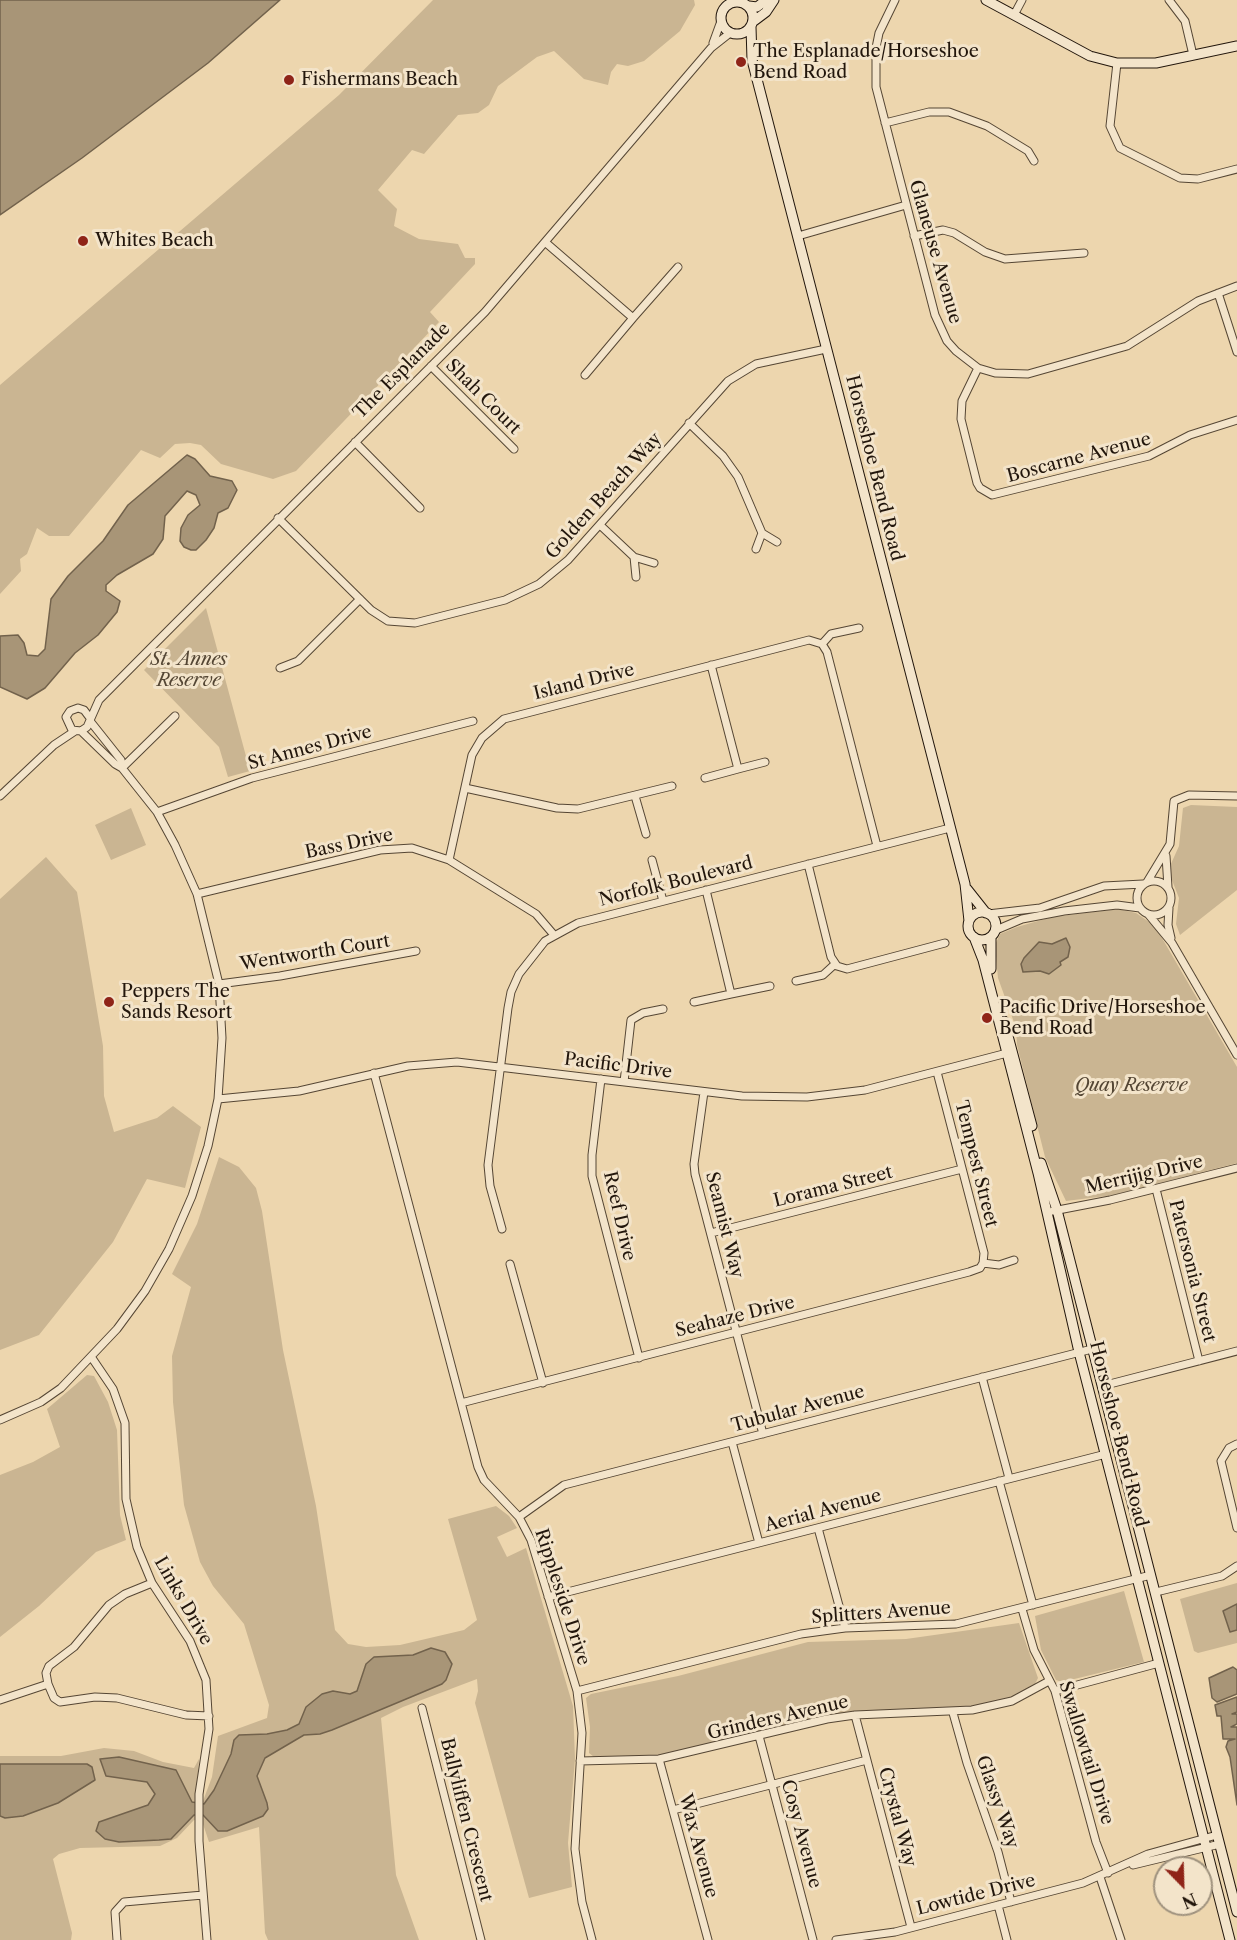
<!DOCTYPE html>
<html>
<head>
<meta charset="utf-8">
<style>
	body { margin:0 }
	#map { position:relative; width:1237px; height:1940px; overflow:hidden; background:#edd6ae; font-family:"Libre Caslon Text",serif }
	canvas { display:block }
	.north { position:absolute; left:1153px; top:1856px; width:60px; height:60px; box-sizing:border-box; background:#f3e4ca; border:2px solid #9f927e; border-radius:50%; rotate:157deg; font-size:16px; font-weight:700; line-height:24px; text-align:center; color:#22160c }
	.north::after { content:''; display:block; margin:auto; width:21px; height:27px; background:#8f2418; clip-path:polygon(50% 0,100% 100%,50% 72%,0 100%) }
</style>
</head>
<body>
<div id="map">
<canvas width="1237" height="1940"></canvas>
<div class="north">N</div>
</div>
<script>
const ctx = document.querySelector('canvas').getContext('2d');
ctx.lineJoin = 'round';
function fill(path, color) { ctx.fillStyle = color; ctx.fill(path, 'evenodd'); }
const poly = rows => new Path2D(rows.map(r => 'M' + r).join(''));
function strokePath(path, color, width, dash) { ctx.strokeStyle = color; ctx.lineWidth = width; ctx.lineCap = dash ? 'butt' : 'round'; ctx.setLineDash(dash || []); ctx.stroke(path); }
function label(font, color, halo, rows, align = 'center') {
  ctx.font = font + ' "Libre Caslon Text",serif'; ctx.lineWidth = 6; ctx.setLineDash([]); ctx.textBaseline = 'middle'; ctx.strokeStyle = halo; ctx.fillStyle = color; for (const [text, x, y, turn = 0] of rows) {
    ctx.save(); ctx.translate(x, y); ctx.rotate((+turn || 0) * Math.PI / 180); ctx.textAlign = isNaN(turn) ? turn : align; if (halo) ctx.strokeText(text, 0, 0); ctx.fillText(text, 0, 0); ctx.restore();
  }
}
fill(poly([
	[433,0,694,0,695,5,680,31,644,61,628,66,617,64,611,72,608,85,584,79,554,51,537,57,498,86,489,105,478,113,458,115,424,154,412,150,378,190,397,209,394,226,419,239,458,244,465,258,475,258,475,264,430,312,439,322,296,471,273,479,221,464,201,445,190,443,175,444,160,458,141,450,69,536,49,536,37,528,27,554,20,559,21,571,0,594,0,385,339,95],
	[206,608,250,771,228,777,219,747,144,670],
	[1191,805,1237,807,1237,890,1180,935,1176,924,1179,898,1170,875,1170,866,1179,846,1183,808],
	[131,808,146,845,111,860,95,825],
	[46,857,77,892,103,1046,104,1096,114,1132,157,1118,173,1106,201,1127,185,1188,147,1179,113,1242,39,1335,0,1350,0,899],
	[1118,909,1136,913,1155,926,1237,1067,1237,1163,1114,1195,1066,1201,1045,1157,1017,1045,1016,1028,998,978,995,945,1000,934,1017,927,1052,917],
	[219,1157,239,1167,256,1188,262,1211,283,1350,316,1506,335,1630,348,1644,366,1647,400,1645,464,1630,477,1620,448,1519,496,1506,509,1516,517,1528,497,1537,507,1557,526,1548,573,1706,575,1759,568,1843,572,1887,529,1898,475,1703,478,1691,477,1679,403,1707,381,1718,396,1875,419,1940,268,1940,265,1933,259,1827,209,1842,202,1821,194,1820,177,1838,160,1846,80,1848,59,1854,53,1859,72,1933,71,1940,0,1940,0,1756,61,1756,104,1748,134,1751,163,1762,194,1768,199,1759,197,1801,203,1801,212,1777,218,1736,267,1718,269,1705,244,1624,213,1586,200,1562,184,1505,173,1402,172,1356,191,1287,172,1274,197,1224],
	[87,1375,94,1376,108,1402,117,1430,120,1515,126,1540,96,1552,39,1606,0,1637,0,1475,33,1462,60,1447,47,1409],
	[1237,1583,1237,1643,1198,1653,1194,1651,1180,1599],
	[1124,1591,1144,1662,1062,1682,1056,1680,1041,1650,1035,1616],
	[1019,1623,1038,1678,1035,1684,1022,1692,999,1702,956,1709,855,1711,825,1715,658,1756,594,1757,589,1753,590,1727,586,1698,591,1694,678,1676,808,1642,906,1639]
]), '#cab592');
const water = poly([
	[0,0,280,0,208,63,82,158,0,215,0,0],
	[187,455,195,459,210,476,232,481,237,490,228,508,218,513,214,528,206,540,196,550,191,550,184,547,180,541,181,528,188,515,200,505,196,495,187,491,165,516,163,539,153,554,117,575,106,585,106,591,120,601,117,612,98,635,75,653,45,688,27,699,0,687,0,636,18,635,24,643,27,655,38,656,45,649,51,599,68,576,103,541,128,505,187,455],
	[1066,938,1070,947,1068,957,1060,962,1061,965,1049,974,1040,971,1023,972,1021,964,1024,958,1039,942,1052,944,1066,938],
	[1237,1604,1237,1630,1230,1632,1223,1611,1237,1604],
	[431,1648,445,1652,452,1664,446,1680,442,1684,332,1730,320,1734,304,1735,265,1758,257,1776,267,1803,268,1809,263,1816,227,1831,218,1831,203,1815,194,1815,171,1839,159,1840,119,1842,105,1839,96,1831,99,1822,148,1805,155,1794,147,1782,106,1776,100,1759,119,1757,176,1770,192,1802,204,1804,214,1790,231,1754,234,1740,239,1735,267,1734,287,1730,299,1724,306,1707,322,1694,333,1691,350,1694,357,1691,366,1664,374,1657,413,1655,431,1648],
	[1233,1667,1237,1670,1237,1694,1217,1702,1212,1698,1209,1678,1233,1667],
	[1237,1697,1237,1712,1232,1714,1237,1714,1237,1724,1231,1727,1237,1727,1237,1805,1230,1757,1226,1747,1228,1741,1235,1739,1223,1739,1221,1716,1217,1716,1215,1705,1237,1697],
	[0,1764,87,1764,92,1767,95,1780,58,1803,23,1816,5,1818,0,1816,0,1764]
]);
fill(water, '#a89577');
strokePath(water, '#72624c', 1.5);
const street = poly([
	[895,0,879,33,876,48,876,87,935,315,947,341,956,351,978,368,995,373,1028,374,1127,346,1198,301,1237,286],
	[1169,0,1185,21,1193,55],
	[1014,15,1022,0],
	[713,43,721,21],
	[1117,63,1110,126,1120,148,1180,178,1198,179,1237,169],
	[885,123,929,112,949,112,987,126,1028,151,1034,161],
	[798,236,906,205],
	[914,236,943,230,954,233,985,252,1005,259,1084,253],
	[545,242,633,318,678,267],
	[1218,293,1237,352],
	[431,366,514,449],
	[978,368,962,401,961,419,977,483,980,488,992,495,1149,456,1190,435,1237,420],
	[585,375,633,318],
	[689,423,723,456,738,477,762,533,756,549],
	[355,442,420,508],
	[278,518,371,610,388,621,415,623,505,600,539,584,568,560,728,381,756,364,826,349],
	[600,525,634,557,636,577],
	[762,533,777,542],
	[634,557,654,563],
	[822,644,827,652,877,846],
	[711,665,738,769,765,762],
	[280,668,298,661,360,599],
	[90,718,84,710,78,708,70,711,66,717,72,730,81,731,87,727,99,700,485,312,711,48,730,33],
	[81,731,115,764,122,768],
	[122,768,175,716],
	[705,778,738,769],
	[465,788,557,808,578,809,672,786],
	[0,796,54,745,75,731],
	[635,796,646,834],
	[157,812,252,778,473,721],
	[1166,856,1168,887],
	[449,860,472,755,482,738,504,719,809,640,822,644,831,634,859,628],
	[652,860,663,901],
	[808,864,831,957,837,966,847,969,945,943],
	'1137 898a17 17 0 1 1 34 0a17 17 0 1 1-34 0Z',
	[1147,882,1170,844,1174,801,1189,795,1237,796],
	[706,890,731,994,770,986],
	[197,894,380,850,412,848,449,860,536,914,554,935],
	[1169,908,1168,925,1171,938],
	[988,914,1040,908,1104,886,1143,884],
	[1148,914,1172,943,1237,1055],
	[996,930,1022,919,1064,911,1117,905,1140,908],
	[796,981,823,975,835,964],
	[219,984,280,976,416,951],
	[694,1002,731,994],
	[937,1072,984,1253,983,1263],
	[374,1073,478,1467,484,1480,519,1517,531,1540,577,1691,582,1733,575,1849,582,1902,592,1940],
	[601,1079,592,1155,592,1176,639,1358],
	[624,1082,631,1020,643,1013,663,1009],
	[704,1092,694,1164,695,1174,763,1434],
	[218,1099,299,1091,408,1066,457,1062,742,1096,807,1097,865,1090,1011,1052],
	[1156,1189,1199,1361],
	[1053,1211,1110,1200,1237,1168],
	[502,1229,490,1186,488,1165,508,1008,511,992,519,974,545,941,578,923,950,828],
	[711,1233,962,1169],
	[510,1264,543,1383],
	[92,1358,113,1389,125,1423,126,1499,137,1547,152,1583,190,1641,206,1680,209,1729,199,1794,199,1841,207,1940],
	[982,1377,1009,1478],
	[1102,1386,1237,1351],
	[461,1403,969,1272,980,1268,983,1263,999,1265,1014,1260],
	[0,1420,41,1402,61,1388,117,1329,145,1291,169,1249,192,1196,208,1146,218,1099,222,1038,219,984,197,894,175,845,157,812,122,768,121,760,90,721],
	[732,1442,759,1543],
	[1237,1444,1229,1448,1221,1461,1237,1528],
	[999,1481,1033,1605],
	[519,1517,564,1485,1092,1349],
	[818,1528,845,1628],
	[1156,1592,1222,1576,1237,1566],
	[548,1597,1106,1454],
	[1022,1609,1034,1650,1055,1691,1096,1842,1108,1873],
	[48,1684,46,1673,49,1666,74,1647,109,1605,125,1594,152,1583],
	[577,1691,801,1634,845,1628,956,1624,1151,1575],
	[1055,1691,1159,1663],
	[0,1700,48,1684,54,1698,60,1702,95,1697,117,1698,186,1715,209,1716],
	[422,1708,481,1940],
	[953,1713,967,1763,998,1852,1011,1902],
	[855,1715,911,1927],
	[759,1736,813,1940],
	[659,1759,708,1940],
	[580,1761,659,1759,827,1719,855,1715,972,1710,1012,1701,1049,1681],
	[673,1810,867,1760],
	[1133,1865,1220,1844],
	[1100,1877,1121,1940],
	[998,1905,1007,1940],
	[117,1940,115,1912,124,1902,203,1895],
	[836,1940,895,1932,1083,1883,1148,1854,1217,1835]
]);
const secondary = poly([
	[986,0,1090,56,1117,63,1156,63,1237,46],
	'721 18a16 16 0 1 1 32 0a16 16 0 1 1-32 0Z',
	[749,6,757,7,766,0],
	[754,21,766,12,774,0],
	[751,27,752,60,965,884,969,921],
	[967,889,986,913],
	'968 926a14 14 0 1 1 28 0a14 14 0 1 1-28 0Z',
	[974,937,983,960,1038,1173,1079,1352,1230,1940],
	[991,969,991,937],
	[1004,1021,1032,1126],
	[1041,1163,1057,1210,1237,1912]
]);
strokePath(street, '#554634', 9);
strokePath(secondary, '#22160c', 11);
strokePath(street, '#f3e4ca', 7);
strokePath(secondary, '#f3e4ca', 9);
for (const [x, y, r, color] of [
	[741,62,6,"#8f2418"],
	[289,80,6,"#8f2418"],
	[83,241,6,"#8f2418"],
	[109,1002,6,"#8f2418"],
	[987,1018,6,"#8f2418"]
]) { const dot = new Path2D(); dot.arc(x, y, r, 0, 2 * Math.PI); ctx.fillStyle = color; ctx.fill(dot); strokePath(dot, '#f3e4ca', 2); }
label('18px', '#22160c', '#f3e4ca', [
	["The Esplanade/Horseshoe",753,52],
	["Bend Road",753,73],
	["Fishermans Beach",301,80],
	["Whites Beach",95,241],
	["Peppers The",121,992],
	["Sands Resort",121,1013],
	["Pacific Drive/Horseshoe",999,1008],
	["Bend Road",999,1029]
], 'left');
label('18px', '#22160c', '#f3e4ca', [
	["Glaneuse Avenue",935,252,74],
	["The Esplanade",402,371,-45],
	["Shah Court",483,397,45],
	["Boscarne Avenue",1079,458,-15],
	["Horseshoe Bend Road",874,468,76],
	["Golden Beach Way",604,496,-48],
	["Island Drive",584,682,-14],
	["St Annes Drive",310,748,-15],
	["Bass Drive",349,844,-12],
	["Norfolk Boulevard",676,882,-14],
	["Wentworth Court",315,953,-9],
	["Pacific Drive",618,1066,7],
	["Tempest Street",976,1164,76],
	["Merrijig Drive",1144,1175,-13],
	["Lorama Street",833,1187,-14],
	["Reef Drive",619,1216,77],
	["Seamist Way",724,1225,76],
	["Patersonia Street",1192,1271,76],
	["Seahaze Drive",735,1317,-14],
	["Tubular Avenue",798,1409,-15],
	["Horseshoe Bend Road",1118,1434,76],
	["Aerial Avenue",823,1511,-15],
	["Rippleside Drive",562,1597,72],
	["Links Drive",183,1601,60],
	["Splitters Avenue",881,1613,-4],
	["Grinders Avenue",778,1718,-13],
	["Swallowtail Drive",1086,1753,73],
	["Glassy Way",997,1802,71],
	["Crystal Way",897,1817,75],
	["Ballyliffen Crescent",466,1820,76],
	["Cosy Avenue",801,1834,75],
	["Wax Avenue",698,1846,75],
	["Lowtide Drive",976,1895,-14]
]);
label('italic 18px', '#544634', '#f3e4ca', [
	["St. Annes",189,660],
	["Reserve",189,681],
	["Quay Reserve",1131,1086]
]);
</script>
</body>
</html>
